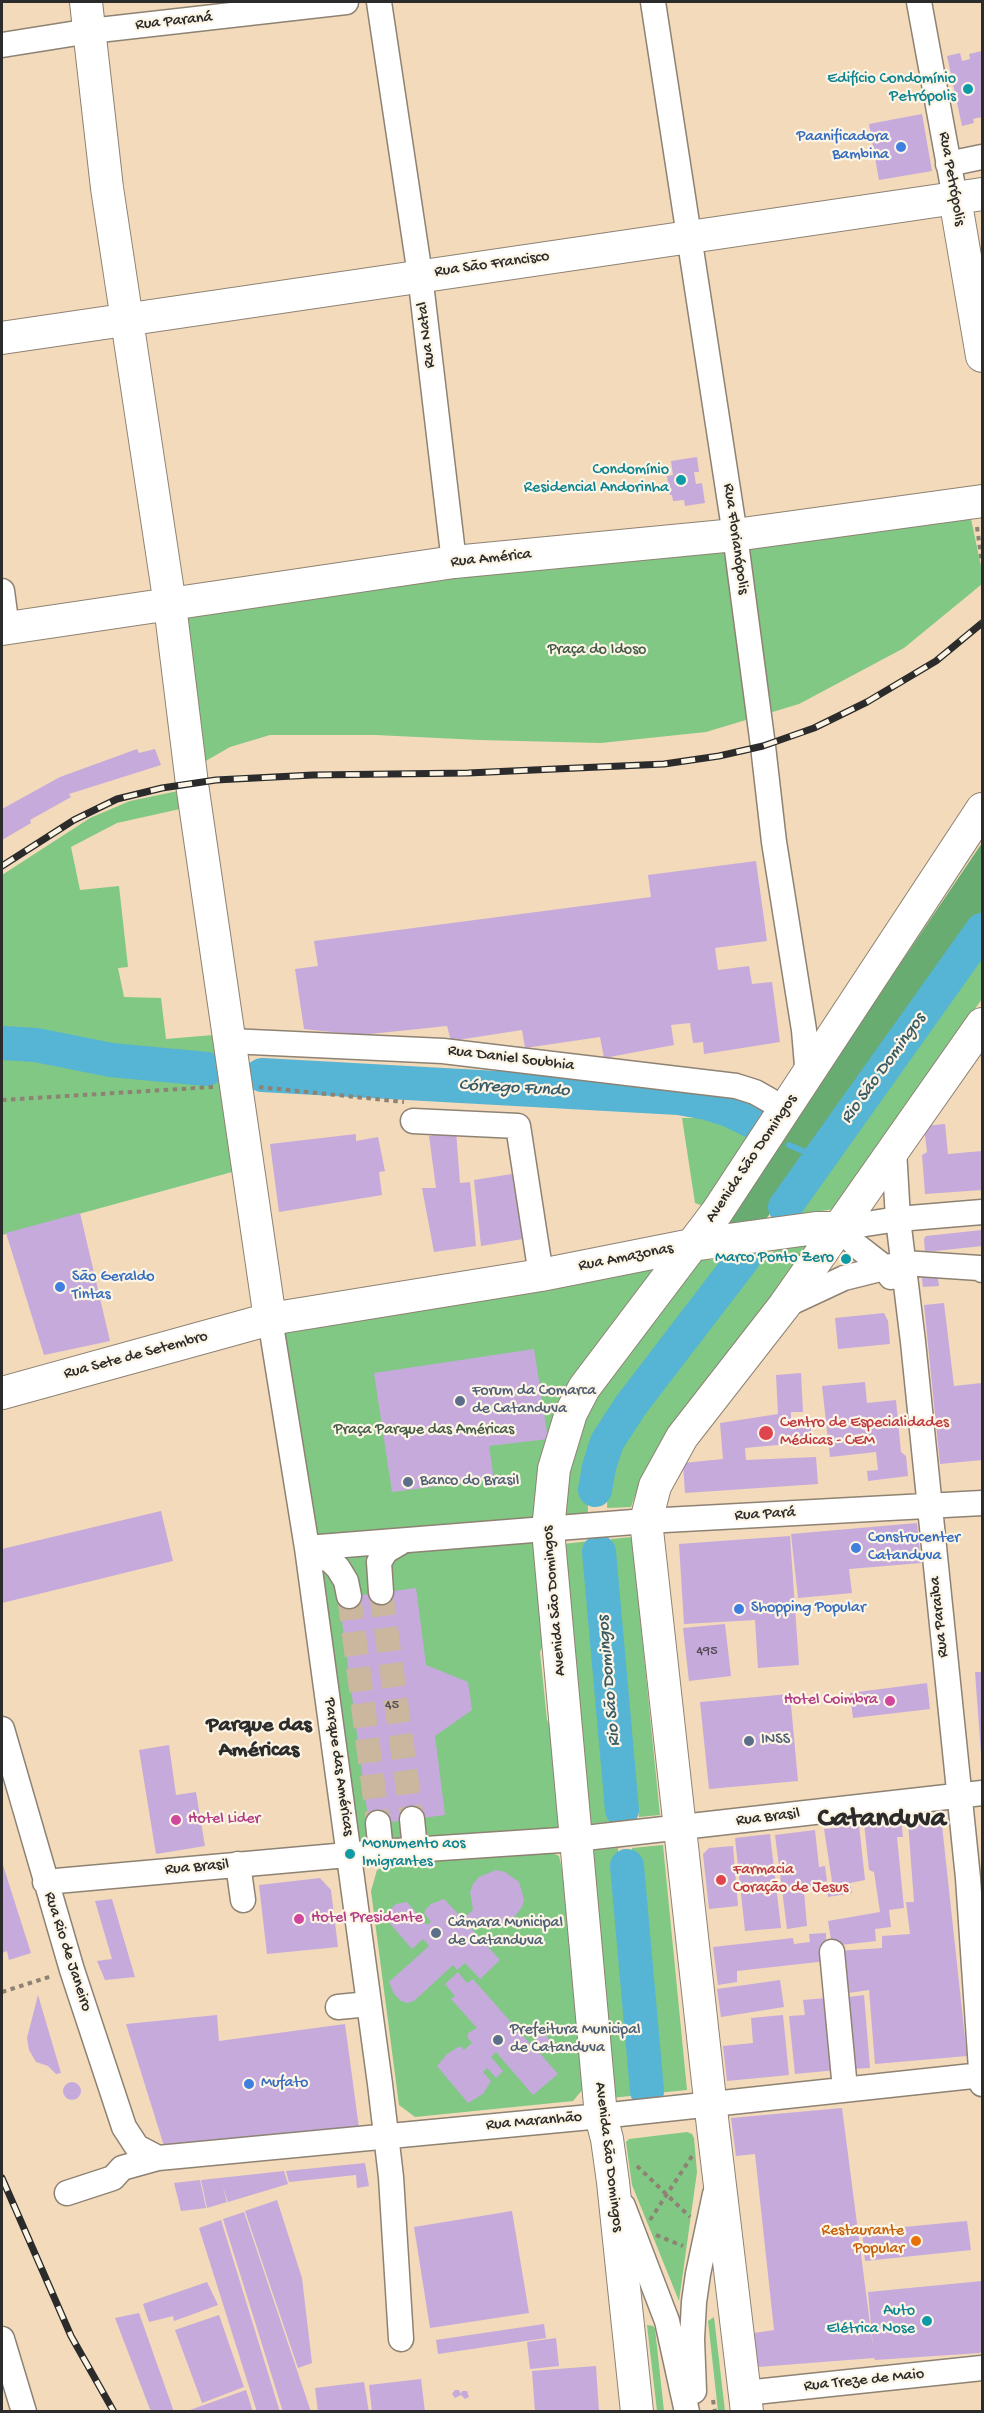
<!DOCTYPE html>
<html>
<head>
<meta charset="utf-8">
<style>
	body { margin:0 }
	#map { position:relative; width:984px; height:2413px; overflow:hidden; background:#f2dabb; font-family:"Gochi Hand",sans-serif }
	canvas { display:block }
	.frame { position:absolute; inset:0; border:3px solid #2b2b2b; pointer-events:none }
</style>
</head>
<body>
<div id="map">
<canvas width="984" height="2413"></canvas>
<div class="frame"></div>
</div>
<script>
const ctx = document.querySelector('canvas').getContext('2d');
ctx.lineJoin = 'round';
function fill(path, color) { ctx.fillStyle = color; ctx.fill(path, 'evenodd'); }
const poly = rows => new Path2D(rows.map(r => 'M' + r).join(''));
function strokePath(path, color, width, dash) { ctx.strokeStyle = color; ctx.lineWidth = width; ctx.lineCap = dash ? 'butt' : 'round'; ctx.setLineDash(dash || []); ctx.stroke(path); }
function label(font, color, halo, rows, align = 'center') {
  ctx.font = font + ' "Gochi Hand",sans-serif'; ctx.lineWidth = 4.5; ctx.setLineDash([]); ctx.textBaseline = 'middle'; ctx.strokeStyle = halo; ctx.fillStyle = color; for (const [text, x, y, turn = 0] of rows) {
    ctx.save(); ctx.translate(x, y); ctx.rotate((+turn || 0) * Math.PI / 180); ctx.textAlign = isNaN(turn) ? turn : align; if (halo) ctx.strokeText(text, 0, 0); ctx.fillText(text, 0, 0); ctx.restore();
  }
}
fill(poly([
	[970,514,982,571,982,584,904,648,799,704,706,732,601,743,479,740,376,735,270,735,230,747,197,766,183,614,453,571],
	[178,791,180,809,117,823,71,847,80,890,119,886,128,967,118,968,124,997,161,998,166,1039,213,1035,232,1172,2,1235,2,875,90,818,130,801],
	[982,944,982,999,834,1209,789,1216],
	[682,1118,703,1118,728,1124,749,1133,759,1143,714,1210,695,1203],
	[807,1245,797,1263,708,1383,663,1439,644,1471,631,1507,607,1508,608,1482,616,1453,637,1419,762,1257,780,1248],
	[731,1259,598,1436,587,1470,588,1513,561,1517,567,1467,580,1423,596,1394,700,1260],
	[665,1262,573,1384,546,1637,540,1652,547,1720,553,1731,563,1829,359,1846,283,1329],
	[632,1537,660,1815,639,1817,611,1539],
	[590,1541,616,1821,589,1824,563,1544],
	[663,1845,687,2090,656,2093,632,1848],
	[618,1848,640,2095,611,2098,589,1851],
	[548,1851,559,1856,562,1869,583,2089,573,2101,415,2117,399,2105,371,1891,377,1870,399,1861],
	[687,2132,692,2134,694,2138,697,2172,679,2301,632,2185,626,2142,629,2139],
	[714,2317,725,2411,718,2411,708,2321],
	[647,2325,653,2326,655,2329,664,2411,657,2411]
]), '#80c884');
fill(poly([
	[982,843,982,911,764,1222,722,1227]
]), '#68ac72');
strokePath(poly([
	[789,1145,819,1158]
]), '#56b4d4', 6);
strokePath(poly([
	[2,1043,36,1045,111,1060,207,1069],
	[262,1075,679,1098,707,1103,729,1110,762,1126],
	[785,1207,982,930],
	[595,1490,599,1467,607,1442,631,1405,743,1259],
	[599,1552,622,1810],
	[627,1866,647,2091]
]), '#56b4d4', 34);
fill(poly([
	[982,51,982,117,973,119,974,123,962,126,947,56,960,53,962,61,970,59,969,54],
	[922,114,932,171,879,180,869,124],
	[697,457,699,472,694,472,696,484,702,483,705,503,685,506,684,500,673,501,672,495,670,495,667,476,673,475,671,461],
	[137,749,139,753,155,749,161,765,69,794,71,797,30,820,31,823,2,840,2,809,60,777],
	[756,861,767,941,715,948,718,970,749,966,752,984,772,982,780,1042,704,1054,703,1042,693,1043,690,1023,671,1025,674,1045,604,1058,600,1037,525,1048,522,1030,451,1041,447,1026,360,1035,304,1029,295,969,318,966,314,941,651,897,648,875],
	[945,1124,948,1154,982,1151,982,1190,925,1194,922,1155,927,1152,924,1126],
	[456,1130,460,1183,470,1182,476,1246,434,1252,422,1188,436,1188,429,1136],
	[356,1134,356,1141,378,1137,385,1171,379,1172,382,1195,279,1212,270,1144],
	[512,1174,523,1239,481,1246,474,1180],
	[80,1213,110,1341,44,1355,6,1233],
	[982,1230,982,1246,925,1252,924,1239,926,1236],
	[937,1271,939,1286,923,1287,921,1272],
	[944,1303,954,1386,982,1383,982,1460,940,1464,924,1305],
	[884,1313,888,1321,890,1344,838,1349,835,1318],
	[534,1349,548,1439,489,1446,494,1479,392,1492,374,1373],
	[801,1373,803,1412,791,1412,791,1424,811,1424,811,1442,745,1448,746,1460,816,1457,818,1484,685,1493,683,1463,723,1459,720,1423,778,1414,776,1375],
	[865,1382,867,1403,896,1400,901,1452,906,1456,908,1476,868,1481,867,1471,878,1470,876,1452,830,1457,822,1386],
	[161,1511,173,1561,2,1603,2,1549],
	[917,1523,921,1563,849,1569,852,1593,798,1598,791,1534],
	[790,1536,799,1665,758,1668,755,1620,684,1624,679,1544],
	[416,1588,426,1665,468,1682,472,1710,435,1736,445,1815,369,1825,339,1598],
	[725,1624,731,1676,689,1681,683,1628],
	[975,1672,982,1672,982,1754,981,1754],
	[927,1683,930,1709,853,1718,850,1693],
	[790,1694,798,1781,709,1789,700,1702],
	[169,1745,176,1795,196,1792,205,1846,156,1854,139,1750],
	[941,1816,967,2056,875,2064,869,1990,842,1994,837,1951,882,1948,882,1936,910,1934,906,1902,914,1902,908,1822],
	[901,1819,903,1837,897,1837,904,1908,889,1910,891,1927,875,1929,876,1941,832,1946,828,1921,880,1912,874,1872,869,1870,864,1823],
	[859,1825,865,1880,850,1883,852,1893,828,1897,827,1886,832,1881,824,1829],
	[815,1830,819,1867,825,1866,827,1881,821,1882,822,1889,804,1891,807,1926,787,1929,775,1835],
	[770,1834,781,1928,745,1931,735,1838],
	[733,1846,738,1906,709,1909,703,1854,709,1848],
	[2,1862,31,1953,9,1960,7,1951,2,1953],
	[496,1870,505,1872,519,1882,524,1899,522,1907,511,1921,503,1924,486,1922,479,1918,469,1926,500,1960,480,1979,465,1963,457,1970,453,1965,414,2001,407,2003,401,2001,394,1994,389,1982,429,1946,423,1939,412,1949,386,1919,388,1912,396,1904,407,1902,427,1925,431,1922,424,1913,426,1909,431,1904,444,1899,463,1919,473,1910,470,1892,473,1884,479,1877],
	[320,1878,331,1890,338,1947,267,1954,259,1885],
	[112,1899,132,1967,135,1977,105,1980,97,1961,112,1959,95,1901],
	[826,1933,827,1961,737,1971,737,1982,718,1985,713,1947,793,1938,794,1944,810,1942,809,1934],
	[458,1972,467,1983,473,1979,532,2046,537,2042,532,2036,534,2031,539,2031,547,2036,552,2046,550,2049,545,2050,541,2045,536,2049,558,2074,533,2095,496,2052,491,2057,503,2071,496,2078,487,2068,483,2072,491,2081,483,2094,468,2103,437,2066,447,2054,460,2046,464,2050,472,2043,468,2038,468,2033,477,2028,451,1999,455,1996,445,1984],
	[780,1980,784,2007,721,2017,717,1989],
	[38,1995,61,2073,56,2074,48,2066,36,2062,29,2050,27,2038],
	[864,1995,870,2068,849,2069,841,1998],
	[827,1998,837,2070,795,2074,789,2016,805,2015,803,2000],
	[217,2015,219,2041,345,2024,359,2128,164,2146,126,2024],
	[783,2015,789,2075,727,2081,723,2046,753,2043,751,2018],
	'63 2091a9 9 0 1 1 18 0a9 9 0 1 1-18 0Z',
	[842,2108,873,2347,868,2292,982,2281,982,2350,980,2353,875,2360,874,2358,758,2367,754,2333,774,2330,755,2154,736,2156,731,2118],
	[365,2163,369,2186,357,2188,356,2175,289,2182,286,2171],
	[284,2171,288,2184,228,2202,223,2187,227,2202,207,2208,201,2180],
	[200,2180,206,2208,181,2211,174,2183],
	[277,2200,302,2278,312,2363,298,2368,245,2211],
	[512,2211,529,2313,430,2328,414,2227],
	[244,2212,311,2412,283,2412,223,2219],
	[221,2220,280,2412,257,2412,199,2228],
	[967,2221,971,2250,865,2261,862,2231],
	[207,2282,218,2305,174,2321,173,2316,149,2322,143,2304],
	[139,2313,174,2412,151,2412,115,2318],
	[219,2315,244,2387,202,2403,175,2330],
	[544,2324,546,2338,438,2354,436,2340],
	[556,2338,559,2366,530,2369,527,2342],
	[596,2366,599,2412,535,2412,532,2371],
	[421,2379,425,2412,372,2412,369,2385],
	[364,2382,369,2412,318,2412,315,2388],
	[246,2390,253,2412,187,2412,187,2411],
	[455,2390,459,2390,461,2394,462,2391,467,2391,469,2397,465,2399,461,2395,455,2398,452,2394]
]), '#c6aadc');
strokePath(poly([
	[381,1592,412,1819],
	[349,1596,378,1823]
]), '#cab79e', 24, [24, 12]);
const minor = poly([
	[379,2,420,275,454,562],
	[653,2,735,535,763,746,774,842,804,1030,808,1077],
	[919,2,955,198],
	[2,45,90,31,346,2],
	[948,164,982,157],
	[2,591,7,628],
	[230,1041,443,1051,736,1086,755,1092,785,1109],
	[413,1121,518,1126,541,1275],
	[894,1150,898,1219,913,1342,968,1878,982,2084],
	[840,1228,898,1219,982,1212],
	[840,1228,857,1246,884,1267,891,1277],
	[784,1306,844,1278,904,1263,979,1268,982,1270],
	[270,1319,307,1548,380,2084,391,2177,401,2339],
	[307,1548,646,1521,982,1503],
	[307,1548,331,1561,338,1568,346,1581,349,1596],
	[381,1592,379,1562,386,1551,403,1541],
	[2,1729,72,1970,124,2127,137,2147,158,2158],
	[412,1819,415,1849],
	[378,1823,381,1852],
	[238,1864,243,1900],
	[45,1882,381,1852,576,1839,982,1793],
	[832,1952,845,2089],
	[338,2007,369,2004],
	[67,2193,113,2178,122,2168,158,2158,601,2116,982,2075],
	[623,2206,667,2321,687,2412],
	[2,2339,24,2412],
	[694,2391,692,2339,694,2302,698,2274,715,2194],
	[745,2393,982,2368]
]);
const major = poly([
	[86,2,107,188,170,605,192,784,270,1319],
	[955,198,982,356],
	[2,338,982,194],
	[2,629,454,562,735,535,982,501],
	[2,1393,270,1319,541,1275,692,1245,816,1228,840,1228],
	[637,2412,613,2182,607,2139,601,2116,548,1530,554,1469,571,1413,584,1388,717,1212,982,809],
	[747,2412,713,2127,646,1521,655,1486,682,1437,784,1306,982,1024]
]);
strokePath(minor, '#8e8273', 27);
strokePath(major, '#8e8273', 34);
strokePath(poly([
	[977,527,982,563],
	[259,1087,404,1102],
	[2,1100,213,1087],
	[2,1992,52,1976],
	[637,2166,690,2217],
	[650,2220,692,2156],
	[656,2235,683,2246],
	[713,2400,715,2412]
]), '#8e8273', 4, [4.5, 4.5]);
strokePath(minor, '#fff', 24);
strokePath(major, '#fff', 32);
const rail = poly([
	[2,866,74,820,117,799,162,788,216,780,313,775,468,773,664,764,719,756,763,746,814,728,867,702,936,661,982,623],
	[2,2178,71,2336,114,2412]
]);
strokePath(rail, '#2b2b2b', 7);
strokePath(rail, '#fcf5e5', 4.5, [14]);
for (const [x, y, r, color] of [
	[968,89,6,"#0f9aa8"],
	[901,147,6,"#3f7fe0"],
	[681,480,6,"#0f9aa8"],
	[846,1259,6,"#0f9aa8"],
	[60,1287,6,"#3f7fe0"],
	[460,1401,6,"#5c6f8a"],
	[766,1433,8,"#e0444e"],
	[408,1482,6,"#5c6f8a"],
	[856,1548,6,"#3f7fe0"],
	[739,1609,6,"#3f7fe0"],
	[890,1701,6,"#d1479c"],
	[749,1741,6,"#5c6f8a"],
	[176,1820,6,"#d1479c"],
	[350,1854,6,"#0f9aa8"],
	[721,1880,6,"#e0444e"],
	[299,1919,6,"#d1479c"],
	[436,1933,6,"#5c6f8a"],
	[498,2040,6,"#5c6f8a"],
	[249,2084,6,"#3f7fe0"],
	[916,2241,6,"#e8710a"],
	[927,2321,6,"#0f9aa8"]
]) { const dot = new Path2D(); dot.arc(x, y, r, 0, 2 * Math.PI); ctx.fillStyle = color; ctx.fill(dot); strokePath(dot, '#fcf5e5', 2); }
label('14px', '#524b57', null, [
	["495",707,1652],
	["45",392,1706]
]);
label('16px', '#2b2b2b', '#fcf5e5', [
	["Rua Paraná",174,22,-6],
	["Rua Petrópolis",951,179,80],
	["Rua São Francisco",492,265,-8],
	["Rua Natal",427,335,-97],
	["Rua Florianópolis",735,539,82],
	["Rua América",491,559,-6],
	["Rua Daniel Soubhia",511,1059,7],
	["Avenida São Domingos",752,1159,-56],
	["Rua Amazonas",626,1258,-11],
	["Rua Sete de Setembro",136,1356,-15],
	["Rua Pará",765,1515,-3],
	["Avenida São Domingos",555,1601,-95],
	["Rua Paraiba",940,1617,-96],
	["Parque das Américas",338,1767,82],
	["Rua Brasil",768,1818,-7],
	["Rua Brasil",197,1868,-5],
	["Rua Rio de Janeiro",67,1952,72],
	["Rua Maranhão",534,2122,-5],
	["Avenida São Domingos",608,2157,83],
	["Rua Treze de Maio",864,2381,-6]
]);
label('16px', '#0d838f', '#fcf5e5', [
	["Edifício Condomínio",956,80],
	["Petrópolis",956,98],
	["Condomínio",669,471],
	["Residencial Andorinha",669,489],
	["Marco Ponto Zero",834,1259],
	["Monumento aos",362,1845,"left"],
	["Imigrantes",362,1863,"left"],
	["Auto",915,2312],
	["Elétrica Nose",915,2330]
], 'right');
label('16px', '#366cbe', '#fcf5e5', [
	["Paanificadora",889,138,"right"],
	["Bambina",889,156,"right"],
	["São Geraldo",72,1278],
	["Tintas",72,1296],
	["Construcenter",868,1539],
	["Catanduva",868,1557],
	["Shopping Popular",751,1609],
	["Mufato",261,2084]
], 'left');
label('16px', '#445a46', '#fcf5e5', [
	["Praça do Idoso",597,651],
	["Praça Parque das Américas",424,1431]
]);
label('16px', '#4e5e75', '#fcf5e5', [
	["Forum da Comarca",472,1392],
	["de Catanduva",472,1410],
	["Banco do Brasil",420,1482],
	["INSS",761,1741],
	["Câmara Municipal",448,1924],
	["de Catanduva",448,1942],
	["Prefeitura Municipal",510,2031],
	["de Catanduva",510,2049]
], 'left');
label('16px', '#be3a42', '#fcf5e5', [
	["Centro de Especialidades",780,1424],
	["Médicas - CEM",780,1442],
	["Farmacia",733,1871],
	["Coração de Jesus",733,1889]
], 'left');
label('16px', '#b23c85', '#fcf5e5', [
	["Hotel Coimbra",878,1701,"right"],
	["Hotel Lider",188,1820],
	["Hotel Presidente",311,1919]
], 'left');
label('16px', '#c56008', '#fcf5e5', [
	["Restaurante",904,2232],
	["Popular",904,2250]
], 'right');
label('italic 18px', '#3a5b66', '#fcf5e5', [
	["Rio São Domingos",884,1069,-54],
	["Córrego Fundo",514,1089,3],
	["Rio São Domingos",610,1681,-95]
]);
label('bold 22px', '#2b2b2b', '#fcf5e5', [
	["Parque das",259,1727],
	["Américas",259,1752]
]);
label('bold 28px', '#2b2b2b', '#fcf5e5', [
	["Catanduva",882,1821]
]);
</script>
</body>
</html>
